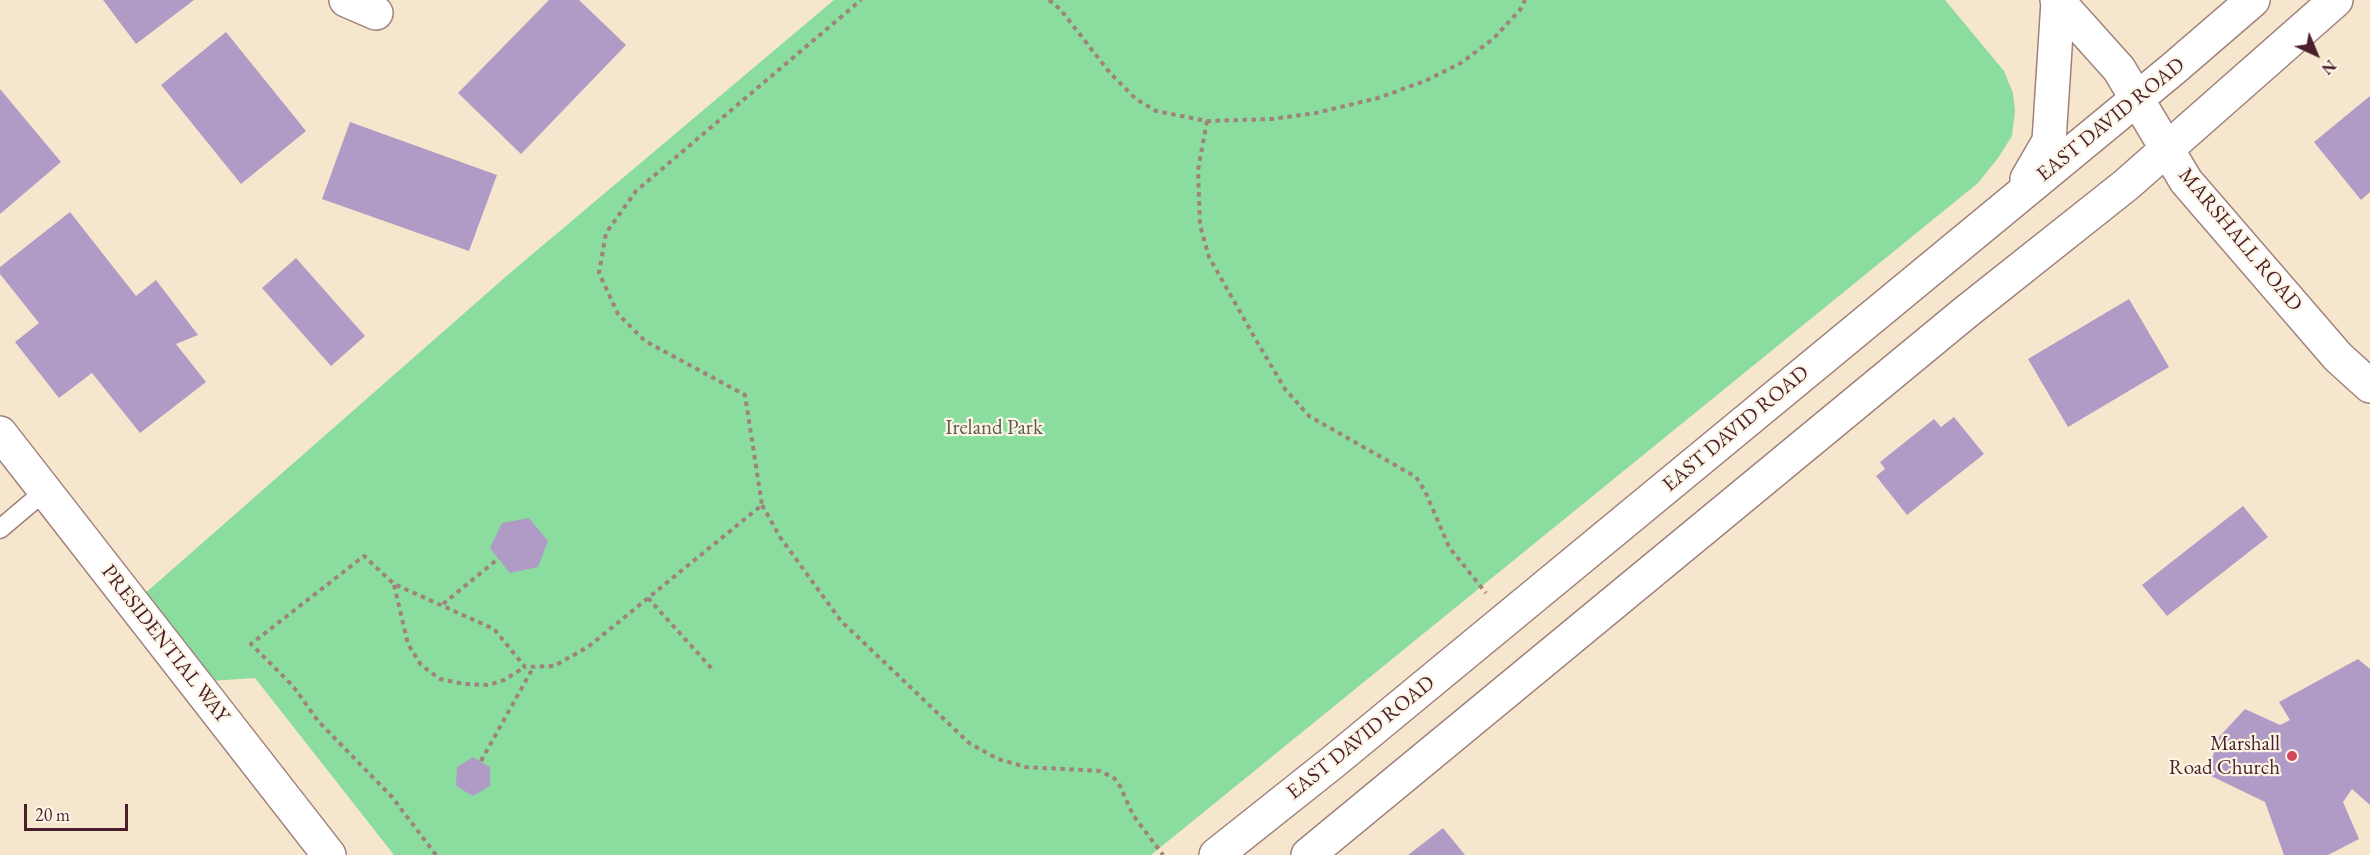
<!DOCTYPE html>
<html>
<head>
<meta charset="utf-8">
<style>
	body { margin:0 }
	#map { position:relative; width:2370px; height:855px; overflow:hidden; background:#f7e6ce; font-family:"EB Garamond",serif }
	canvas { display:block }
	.north { position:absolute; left:2286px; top:24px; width:60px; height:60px; -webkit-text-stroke:4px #fcf5e5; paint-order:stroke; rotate:136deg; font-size:16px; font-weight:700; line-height:24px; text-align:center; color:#4a1f2b }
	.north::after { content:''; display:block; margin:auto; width:21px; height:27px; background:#4a1f2b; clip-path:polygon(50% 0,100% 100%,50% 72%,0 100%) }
	.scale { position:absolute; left:24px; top:804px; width:104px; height:27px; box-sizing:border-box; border:3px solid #4a1f2b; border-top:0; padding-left:8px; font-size:18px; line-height:21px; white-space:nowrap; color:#4a1f2b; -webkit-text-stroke:4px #fcf5e5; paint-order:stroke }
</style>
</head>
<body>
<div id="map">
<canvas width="2370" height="855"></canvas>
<div class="north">N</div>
<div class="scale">20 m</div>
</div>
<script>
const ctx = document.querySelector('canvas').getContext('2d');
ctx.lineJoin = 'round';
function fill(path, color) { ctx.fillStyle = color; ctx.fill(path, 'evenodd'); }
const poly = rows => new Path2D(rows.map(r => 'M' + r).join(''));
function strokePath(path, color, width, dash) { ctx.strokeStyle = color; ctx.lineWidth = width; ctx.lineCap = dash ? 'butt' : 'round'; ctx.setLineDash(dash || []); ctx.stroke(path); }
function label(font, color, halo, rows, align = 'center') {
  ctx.font = font + ' "EB Garamond",serif'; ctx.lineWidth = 4.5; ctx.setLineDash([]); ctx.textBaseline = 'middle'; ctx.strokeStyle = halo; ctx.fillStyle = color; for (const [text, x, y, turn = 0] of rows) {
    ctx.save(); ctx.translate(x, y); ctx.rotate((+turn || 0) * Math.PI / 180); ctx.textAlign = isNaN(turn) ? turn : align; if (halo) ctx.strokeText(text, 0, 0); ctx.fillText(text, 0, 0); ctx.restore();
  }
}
fill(poly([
	[834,0,1945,0,2004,71,2013,93,2015,111,2012,136,1998,158,1978,183,1151,855,394,855,255,678,195,682,134,603,510,273]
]), '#8add9e');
fill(poly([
	[103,0,194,0,136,44],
	[549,0,579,0,626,45,521,154,458,93],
	[226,32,306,131,241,184,161,85],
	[0,89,61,162,0,214],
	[2370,96,2370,192,2361,200,2314,142],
	[350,122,497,175,469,251,322,199],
	[70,212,136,296,156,280,198,335,176,344,206,382,140,433,92,373,59,398,15,342,39,323,0,274,0,267],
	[296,258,365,336,331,366,262,288],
	[2129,299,2169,367,2068,427,2028,359],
	[1954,417,1984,454,1907,515,1876,476,1885,469,1880,462,1934,419,1941,427],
	[2243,506,2268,537,2167,616,2142,585],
	[529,518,548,541,538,567,510,573,490,548,502,523],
	[2358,659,2370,669,2370,805,2352,789,2343,802,2359,839,2328,855,2284,855,2265,802,2207,774,2219,737,2245,709,2280,725,2290,720,2279,702],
	[473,757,490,767,490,786,473,796,456,786,457,767],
	[1443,828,1465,855,1408,855]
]), '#af9bc5');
const lane = poly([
	[0,529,46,490]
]);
const street = poly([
	[346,0,376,13],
	[0,433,329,855]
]);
const secondary = poly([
	[2057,0,2119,69,2186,181,2338,357,2370,386],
	[2027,179,2049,141,2058,2],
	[1216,855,1333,762,2173,69,2253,0],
	[1308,855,1966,312,2126,185,2336,0]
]);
strokePath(lane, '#a0827c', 21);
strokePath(street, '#a0827c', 36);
strokePath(secondary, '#a0827c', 36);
strokePath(poly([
	[1049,0,1060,9,1110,73,1136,99,1156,111,1207,121,1272,119,1316,113,1378,98,1425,81,1461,63,1493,39,1520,10,1525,0],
	[1207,121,1198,170,1200,225,1209,257,1256,340,1285,389,1309,416,1416,477,1425,491,1449,547,1486,593],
	[762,505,780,537,841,621,969,743,998,759,1026,767,1100,771,1114,778,1120,786,1133,815,1163,855],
	[394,585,408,644,421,665,440,679,464,684,489,685,504,680,525,667],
	[648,598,714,671],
	[443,604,499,558],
	[481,761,534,666],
	[436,855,392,797,318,721,293,686,251,644,364,556,394,584,494,629,525,667,554,666,588,647,762,505,745,395,645,341,618,314,599,273,606,233,636,191,861,0]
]), '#a0827c', 4, [4.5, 4.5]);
strokePath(lane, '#fff', 18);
strokePath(street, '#fff', 33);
strokePath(secondary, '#fff', 33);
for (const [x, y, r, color] of [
	[2292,756,6,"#d1495b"]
]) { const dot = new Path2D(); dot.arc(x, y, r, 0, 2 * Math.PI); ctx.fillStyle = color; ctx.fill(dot); strokePath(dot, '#fcf5e5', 2); }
label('21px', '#4a1f2b', '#fcf5e5', [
	["EAST DAVID ROAD",2111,120,-39],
	["MARSHALL ROAD",2240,240,50],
	["EAST DAVID ROAD",1736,429,-40],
	["PRESIDENTIAL WAY",165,644,52],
	["EAST DAVID ROAD",1361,738,-39]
]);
label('21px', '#5d584e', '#fcf5e5', [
	["Ireland Park",994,428]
]);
label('21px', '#4a1f2b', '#fcf5e5', [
	["Marshall",2280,744],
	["Road Church",2280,768]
], 'right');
</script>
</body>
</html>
